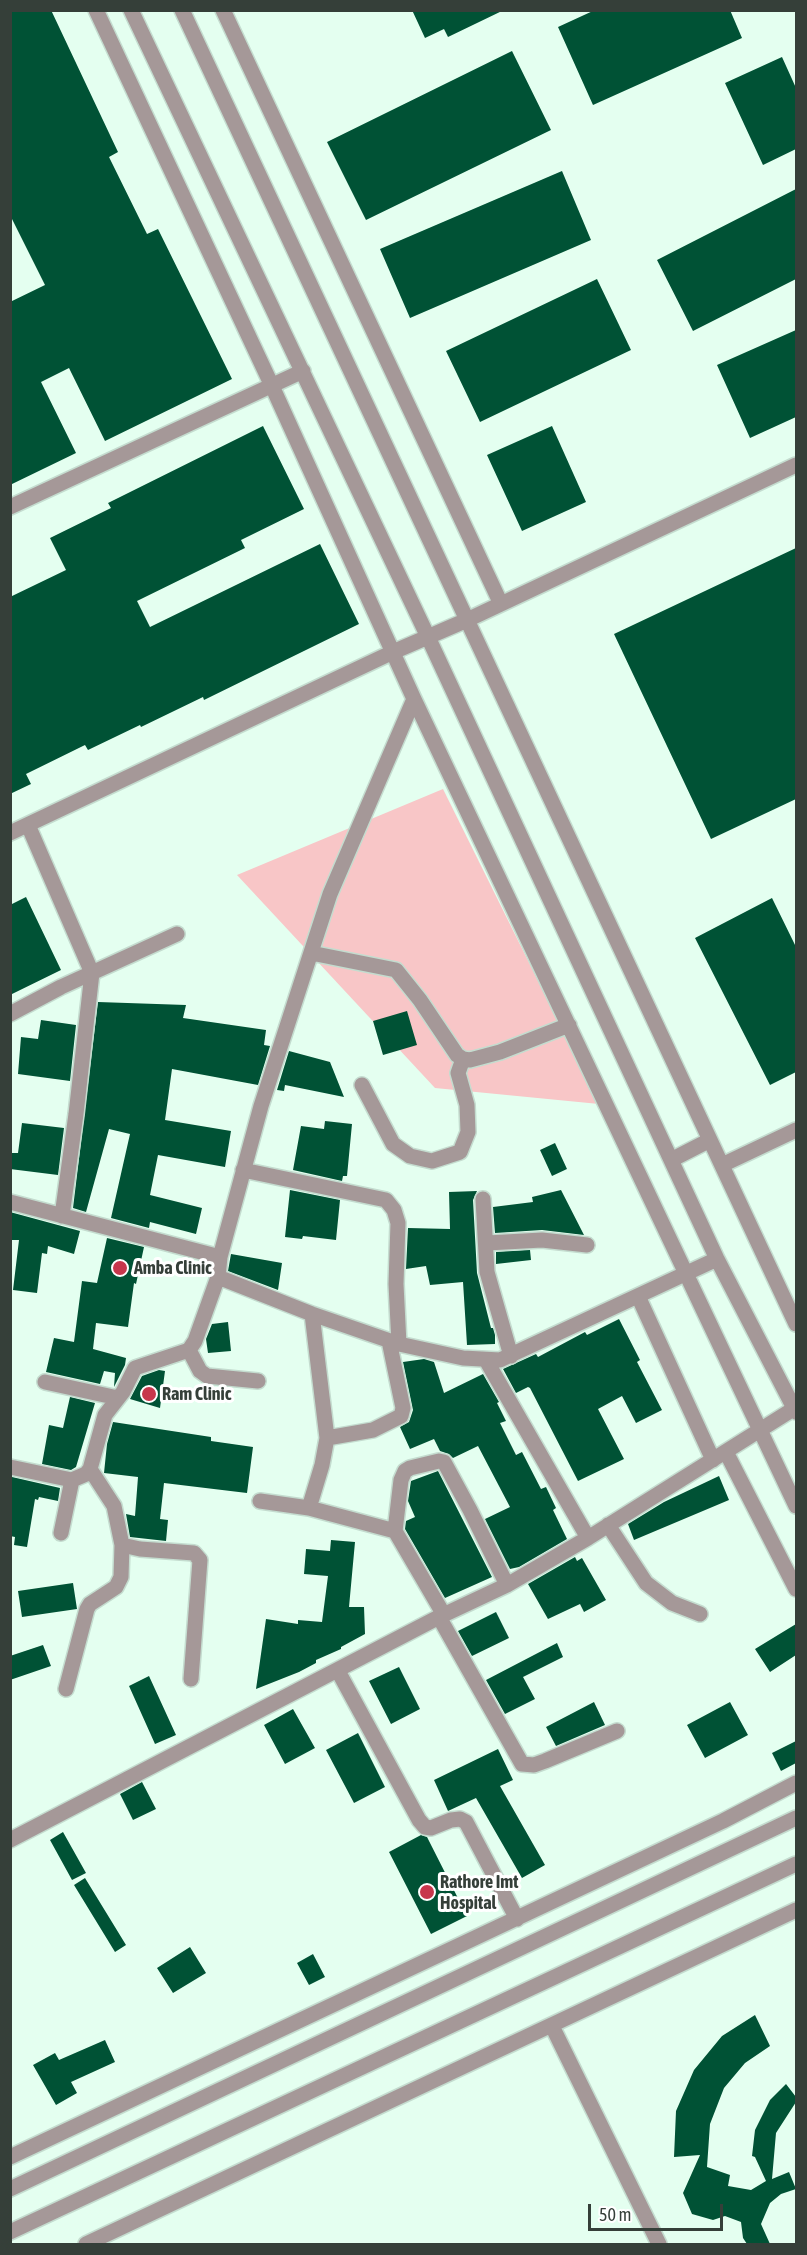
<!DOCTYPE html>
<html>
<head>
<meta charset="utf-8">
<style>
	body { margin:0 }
	#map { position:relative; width:807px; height:2255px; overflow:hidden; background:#e4fff0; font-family:"Asap Condensed",sans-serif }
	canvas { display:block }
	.frame { position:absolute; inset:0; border:12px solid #353f39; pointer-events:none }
	.scale { position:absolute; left:588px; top:2204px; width:135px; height:27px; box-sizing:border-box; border:3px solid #353f39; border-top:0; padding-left:8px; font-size:18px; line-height:21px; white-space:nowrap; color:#353f39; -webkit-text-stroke:4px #fff; paint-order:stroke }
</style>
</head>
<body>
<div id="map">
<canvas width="807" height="2255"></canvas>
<div class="frame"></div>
<div class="scale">50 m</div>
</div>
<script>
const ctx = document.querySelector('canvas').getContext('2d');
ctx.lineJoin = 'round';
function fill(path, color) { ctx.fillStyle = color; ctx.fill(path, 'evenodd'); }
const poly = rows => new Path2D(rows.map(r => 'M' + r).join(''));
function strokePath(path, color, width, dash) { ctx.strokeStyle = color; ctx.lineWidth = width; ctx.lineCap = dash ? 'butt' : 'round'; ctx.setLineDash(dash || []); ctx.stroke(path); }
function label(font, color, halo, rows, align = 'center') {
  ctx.font = font + ' "Asap Condensed",sans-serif'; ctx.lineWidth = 6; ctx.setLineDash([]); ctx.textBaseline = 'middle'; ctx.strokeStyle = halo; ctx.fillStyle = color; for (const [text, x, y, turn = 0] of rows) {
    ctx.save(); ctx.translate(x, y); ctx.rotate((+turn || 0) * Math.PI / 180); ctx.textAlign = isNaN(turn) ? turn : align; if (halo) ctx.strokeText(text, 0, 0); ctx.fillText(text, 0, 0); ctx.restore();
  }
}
fill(poly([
	[443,789,599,1104,435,1088,237,875]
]), '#f8c6c7');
fill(poly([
	[10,10,51,10,118,152,109,157,147,234,158,229,232,379,105,441,69,368,41,382,76,453,10,485,10,302,45,285,10,215],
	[412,10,504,10,448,37,444,29,425,38],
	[595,10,730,10,742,38,593,105,558,27],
	[512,51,551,130,366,220,327,142],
	[782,57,796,88,796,149,763,165,725,83],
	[562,171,591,240,410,318,380,249],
	[796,189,796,279,693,331,657,260],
	[597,279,631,350,480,422,446,351],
	[796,330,796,417,750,438,717,365],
	[263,426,304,509,241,540,245,548,137,601,150,627,320,544,359,624,204,700,203,697,141,727,140,725,88,750,85,745,26,774,31,784,10,794,10,597,66,570,50,538,111,508,108,503],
	[552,426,586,502,522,531,487,455],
	[796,548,796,799,711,839,614,634],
	[26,897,61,970,10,995,10,905],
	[772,898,796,947,796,1072,770,1085,695,938],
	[98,1002,186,1005,183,1018,266,1030,264,1045,270,1046,258,1085,172,1069,165,1120,231,1131,225,1167,158,1155,150,1195,202,1208,196,1234,150,1222,149,1228,111,1218,130,1134,109,1129,86,1212,73,1208],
	[407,1011,417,1045,383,1055,373,1021],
	[41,1020,76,1025,70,1081,18,1074,21,1037,38,1039],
	[289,1051,330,1062,344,1097,285,1085,284,1091,277,1090],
	[325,1121,352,1124,347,1176,343,1176,342,1181,293,1170,301,1126,324,1129],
	[22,1123,64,1128,58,1175,10,1169,10,1153,18,1153],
	[555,1143,567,1169,552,1176,540,1150],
	[290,1190,340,1200,336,1240,303,1236,302,1239,285,1237],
	[561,1190,584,1235,542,1230,495,1233,493,1207,533,1202,532,1197],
	[477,1191,473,1200,477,1273,491,1328,493,1328,495,1335,495,1344,467,1345,463,1282,430,1285,426,1266,406,1269,408,1228,450,1229,449,1192],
	[10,1212,80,1231,74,1254,48,1246,47,1254,42,1253,37,1293,13,1290,19,1240,10,1240],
	[107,1238,144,1247,136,1284,134,1283,128,1327,96,1323,93,1349,126,1358,125,1365,114,1387,115,1373,104,1371,100,1384,46,1372,54,1338,74,1342,82,1281,97,1283],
	[530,1250,531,1260,496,1264,496,1252],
	[231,1254,282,1263,278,1290,228,1271],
	[619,1319,640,1360,637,1362,662,1410,636,1423,622,1396,598,1409,624,1459,578,1481,530,1388,528,1387,516,1393,503,1369,536,1354,538,1357,585,1332,587,1335],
	[228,1322,231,1351,208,1353,206,1339,212,1324],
	[424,1359,434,1362,444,1393,483,1374,499,1402,497,1403,506,1421,500,1423,516,1455,522,1452,541,1489,546,1487,556,1508,553,1510,567,1539,519,1567,510,1569,485,1519,510,1507,478,1446,453,1458,449,1454,440,1451,434,1439,410,1449,400,1427,409,1422,413,1410,403,1362],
	[159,1370,165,1371,160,1408,130,1399,142,1376],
	[70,1397,95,1403,76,1467,71,1470,42,1464,49,1425,63,1428],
	[113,1422,211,1437,211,1441,253,1447,247,1493,164,1483,160,1519,168,1520,166,1541,130,1537,126,1514,135,1516,138,1477,104,1473,107,1444],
	[438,1471,492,1577,445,1598,405,1529,406,1521,415,1517,408,1501,411,1481],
	[719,1476,729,1500,634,1540,628,1524,664,1502],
	[12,1477,60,1488,58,1501,39,1497,38,1500,35,1499,27,1547,14,1545,15,1537,10,1536],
	[331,1540,355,1542,349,1607,364,1607,365,1634,341,1647,341,1649,316,1660,316,1663,299,1672,256,1689,266,1619,298,1624,298,1620,322,1622,328,1576,304,1574,306,1549,330,1551],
	[575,1557,577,1561,582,1558,606,1600,584,1612,580,1604,548,1619,528,1584],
	[73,1583,77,1609,22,1617,18,1591],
	[496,1612,509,1638,472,1656,458,1631],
	[796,1624,796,1655,770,1672,755,1649],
	[557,1643,563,1657,523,1677,535,1699,505,1714,486,1680],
	[43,1645,51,1666,10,1680,10,1656],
	[399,1667,420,1709,391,1724,369,1681],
	[149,1676,176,1735,155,1744,129,1686],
	[594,1702,605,1725,556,1746,546,1727],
	[730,1702,748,1735,705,1758,687,1725],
	[293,1709,315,1748,285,1764,264,1725],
	[358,1733,385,1787,354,1803,326,1750],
	[796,1741,796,1763,781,1771,772,1753],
	[498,1749,513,1780,500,1786,545,1865,522,1878,476,1798,448,1811,434,1780],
	[142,1782,156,1809,133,1820,120,1794],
	[63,1832,86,1873,72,1880,50,1840],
	[421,1835,427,1837,467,1916,431,1934,389,1852],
	[85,1878,126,1945,115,1952,74,1885],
	[190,1947,206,1973,173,1993,157,1968],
	[313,1954,325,1977,309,1985,297,1963],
	[755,2015,770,2046,745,2063,724,2088,710,2124,707,2167,730,2175,728,2186,751,2190,766,2181,755,2157,752,2156,755,2130,770,2100,786,2084,796,2097,796,2102,776,2133,772,2179,789,2172,796,2189,781,2194,770,2203,761,2224,770,2244,747,2244,743,2238,741,2222,725,2216,713,2220,692,2214,683,2193,700,2155,674,2157,676,2111,694,2070,722,2036],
	[105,2040,115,2062,71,2082,77,2093,56,2105,33,2065,55,2053,59,2060]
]), '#005235');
const minor = poly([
	[96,10,272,386,414,699,796,1506],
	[131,10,428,637,717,1259,796,1412],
	[182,10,796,1324],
	[223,10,501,604],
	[10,507,303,371],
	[28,825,92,973,76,1114,62,1216],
	[10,833,393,652,467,620,796,465],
	[311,953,396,970,420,1000,457,1055,463,1059,470,1060,500,1052,569,1025],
	[10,1014,61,987,177,934],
	[362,1085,393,1144,410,1156,432,1161,460,1152,468,1132,467,1105,458,1073,463,1059],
	[671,1160,710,1140],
	[722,1165,796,1130],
	[243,1170,386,1200,394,1210,398,1223,396,1284,399,1344],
	[483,1199,487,1272,511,1356],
	[10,1202,220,1257],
	[487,1243,542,1240,587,1245],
	[218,1277,312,1314,399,1344,463,1358,500,1360,717,1259],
	[638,1296,713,1460],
	[189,1350,200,1371,207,1376,258,1381],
	[486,1360,588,1538],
	[45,1382,118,1398],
	[327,1438,373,1430,401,1416,403,1408,389,1341],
	[726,1452,796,1589],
	[10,1467,72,1480,86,1474,90,1469,105,1415,123,1392,135,1368,189,1350,195,1341,218,1277,220,1257,261,1106,330,894,414,699],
	[260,1501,309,1508,395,1531],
	[309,1508,322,1465,327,1438,312,1314],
	[608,1525,646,1583,672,1603,700,1614],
	[61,1533,72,1480],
	[122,1545,140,1549,194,1553,200,1560,191,1679],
	[444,1615,395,1531,401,1480,405,1471,410,1468,439,1461,444,1462,470,1510,507,1585],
	[439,1617,522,1764,534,1765,545,1761,617,1731],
	[338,1671,419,1820,425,1827,431,1828,451,1820,460,1819,466,1822,517,1919],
	[66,1689,87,1609,90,1604,116,1587,121,1577,122,1545,114,1506,90,1469],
	[10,1840,439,1617,507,1585,588,1538,795,1408],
	[552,2026,659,2244],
	[10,2157,723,1821,796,1783],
	[10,2189,796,1818],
	[10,2232,796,1864],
	[86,2244,796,1910]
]);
strokePath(minor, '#c4dccf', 18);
strokePath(minor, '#a59898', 15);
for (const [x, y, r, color] of [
	[120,1268,8,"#c7364c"],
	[149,1394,8,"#c7364c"],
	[427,1892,8,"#c7364c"]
]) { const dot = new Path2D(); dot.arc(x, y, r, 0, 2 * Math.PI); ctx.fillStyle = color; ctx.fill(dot); strokePath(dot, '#fff', 2); }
label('bold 18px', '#353f39', '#fff', [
	["Amba Clinic",134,1268],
	["Ram Clinic",162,1394],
	["Rathore Imt",440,1882],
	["Hospital",440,1903]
], 'left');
</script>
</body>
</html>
